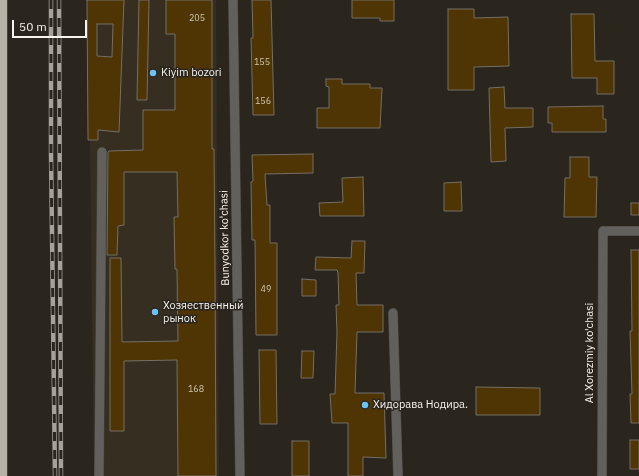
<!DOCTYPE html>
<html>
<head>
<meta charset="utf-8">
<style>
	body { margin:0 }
	#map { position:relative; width:639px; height:476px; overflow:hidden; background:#2a251d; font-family:"IBM Plex Sans",sans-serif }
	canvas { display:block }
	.scale { position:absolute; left:12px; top:20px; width:75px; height:18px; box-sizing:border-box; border:2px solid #f7f3ee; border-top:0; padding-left:5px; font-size:12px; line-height:14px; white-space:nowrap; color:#f7f3ee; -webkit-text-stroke:3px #2a251d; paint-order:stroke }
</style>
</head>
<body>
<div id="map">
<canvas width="639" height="476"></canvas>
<div class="scale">50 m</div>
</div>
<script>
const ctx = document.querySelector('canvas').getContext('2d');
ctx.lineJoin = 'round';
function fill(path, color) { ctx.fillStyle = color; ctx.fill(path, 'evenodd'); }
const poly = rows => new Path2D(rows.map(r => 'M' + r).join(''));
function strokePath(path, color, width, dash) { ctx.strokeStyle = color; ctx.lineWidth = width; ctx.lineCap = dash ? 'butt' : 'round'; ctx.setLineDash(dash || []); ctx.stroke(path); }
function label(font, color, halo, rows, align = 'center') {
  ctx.font = font + ' "IBM Plex Sans",sans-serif'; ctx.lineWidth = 3; ctx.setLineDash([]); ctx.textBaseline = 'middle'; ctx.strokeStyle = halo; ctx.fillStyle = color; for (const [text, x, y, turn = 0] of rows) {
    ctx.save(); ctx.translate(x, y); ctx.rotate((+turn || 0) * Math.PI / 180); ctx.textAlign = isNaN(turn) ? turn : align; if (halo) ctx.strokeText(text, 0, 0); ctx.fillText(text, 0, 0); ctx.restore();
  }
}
fill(poly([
	[91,0,216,0,219,476,94,476,90,147]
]), '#362e21');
const building = poly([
	[87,0,124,0,119,132,98,130,98,140,88,140,87,0],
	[97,24,113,24,112,57,97,56,97,24],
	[139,0,149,0,147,100,137,100,139,0],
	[166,0,212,0,212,149,214,149,215,269,216,476,178,476,177,360,124,361,124,431,110,431,110,258,121,258,122,342,178,341,177,269,175,269,174,217,178,217,177,172,124,172,124,225,118,226,117,255,107,255,108,152,109,151,143,150,143,110,175,110,175,34,166,34,166,0],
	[252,0,271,0,274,115,253,115,251,38,253,38,252,0],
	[352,0,394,0,394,21,380,21,380,18,352,18,352,0],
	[448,9,474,9,474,18,508,17,509,66,474,67,474,90,448,90,448,9],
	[571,14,594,14,595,61,614,61,614,94,597,94,597,78,572,78,571,14],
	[326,79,342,79,342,84,370,84,370,88,382,88,380,128,317,128,317,108,329,108,329,87,326,86,326,79],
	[504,87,505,108,533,108,533,127,505,128,506,161,491,162,489,88,504,87],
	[603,106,603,119,606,119,606,132,552,132,552,123,548,123,548,107,603,106],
	[313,154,313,173,265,174,267,205,270,205,270,243,277,243,277,335,256,335,255,240,252,240,251,182,253,181,252,155,313,154],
	[570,157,589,157,589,177,597,177,596,217,564,217,565,178,570,178,570,157],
	[363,177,364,216,320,216,319,203,343,202,342,178,363,177],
	[461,182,462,211,444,211,444,183,461,182],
	[631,203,639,203,639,215,631,215,631,203],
	[352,241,365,241,364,273,356,273,357,305,383,305,383,332,357,332,355,393,384,393,386,458,363,457,363,476,348,476,348,423,332,423,330,394,335,394,337,332,336,305,339,305,338,273,337,270,315,270,316,257,351,258,352,241],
	[631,250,639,250,639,423,631,423,630,394,632,394,630,331,632,331,631,250],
	[302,279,316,280,316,296,302,296,302,279],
	[259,350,276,350,277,424,260,424,259,350],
	[302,351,314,351,313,378,301,378,302,351],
	[476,387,540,388,540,415,476,415,476,387],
	[630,440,639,440,639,469,630,469,630,440],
	[292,441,309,441,309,476,292,476,292,441]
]);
fill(building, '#4e3503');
strokePath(building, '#756f66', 1);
const street = poly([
	[233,0,240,476],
	[393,313,398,476],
	[99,476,102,152],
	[602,476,603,231,639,231]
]);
const highway = poly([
	[1,0,1,476]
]);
strokePath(street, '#47423a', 10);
strokePath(highway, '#47423a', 14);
strokePath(street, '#62605c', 9);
strokePath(highway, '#b7b2a7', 12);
const rail = poly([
	[51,0,51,153,55,476],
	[59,0,61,476]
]);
strokePath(rail, '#a6a19b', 4.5);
strokePath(rail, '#2a251d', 3, [9]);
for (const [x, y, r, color] of [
	[153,73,4,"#6dc2f3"],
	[155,312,4,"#6dc2f3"],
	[365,405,4,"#6dc2f3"]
]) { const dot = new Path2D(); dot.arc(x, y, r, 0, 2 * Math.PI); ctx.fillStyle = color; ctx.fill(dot); strokePath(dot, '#2a251d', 1.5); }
label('9px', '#cdc4b3', null, [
	["205",197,18],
	["155",262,62],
	["156",263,101],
	["49",266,289],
	["168",196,389]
]);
label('11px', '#f7f3ee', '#2a251d', [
	["Kiyim bozori",161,73],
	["Хозяественный",163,306],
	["рынок",163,319],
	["Хидорава Нодира.",373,405]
], 'left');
label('11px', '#f7f3ee', '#2a251d', [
	["Bunyodkor ko'chasi",225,238,-91],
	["Al Xorezmiy ko'chasi",590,353,-90]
]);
</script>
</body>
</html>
